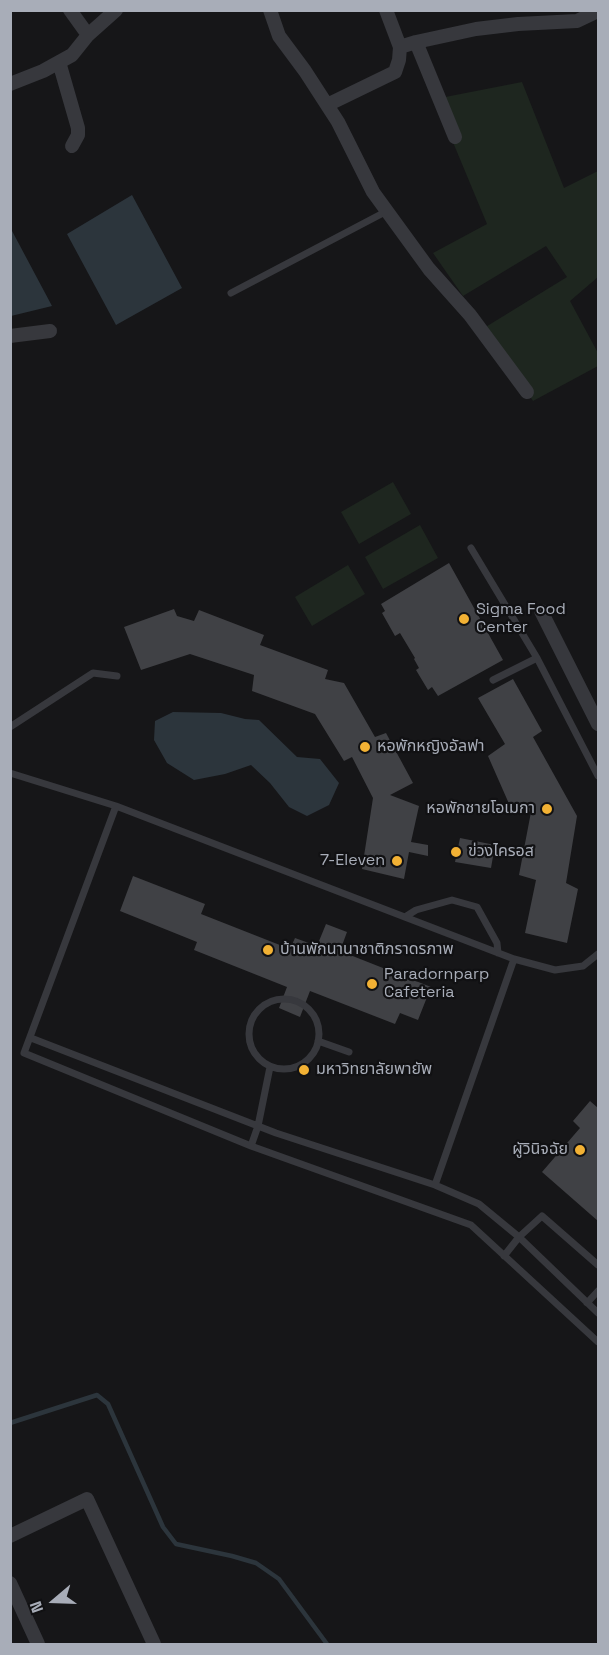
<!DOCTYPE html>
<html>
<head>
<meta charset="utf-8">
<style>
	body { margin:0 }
	#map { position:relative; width:609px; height:1655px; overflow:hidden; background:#161618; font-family:"Space Grotesk",sans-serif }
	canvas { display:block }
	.frame { position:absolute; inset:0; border:12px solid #a8adb8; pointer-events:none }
	.north { position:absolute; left:24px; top:1571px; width:60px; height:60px; -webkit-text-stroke:4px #111113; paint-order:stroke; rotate:251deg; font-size:16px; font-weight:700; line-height:24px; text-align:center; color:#a8adb8 }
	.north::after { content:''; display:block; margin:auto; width:21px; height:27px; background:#a8adb8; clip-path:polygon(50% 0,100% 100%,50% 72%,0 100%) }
</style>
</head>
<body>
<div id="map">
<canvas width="609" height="1655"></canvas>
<div class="frame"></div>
<div class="north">N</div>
</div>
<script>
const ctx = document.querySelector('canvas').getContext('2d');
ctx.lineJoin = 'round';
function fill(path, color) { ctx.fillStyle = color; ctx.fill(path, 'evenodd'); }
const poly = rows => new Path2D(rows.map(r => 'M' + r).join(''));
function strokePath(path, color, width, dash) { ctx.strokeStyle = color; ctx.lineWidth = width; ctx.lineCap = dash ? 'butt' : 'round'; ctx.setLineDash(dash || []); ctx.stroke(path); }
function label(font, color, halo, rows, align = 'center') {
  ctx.font = font + ' "Space Grotesk","Noto Sans Thai",sans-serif'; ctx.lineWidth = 4.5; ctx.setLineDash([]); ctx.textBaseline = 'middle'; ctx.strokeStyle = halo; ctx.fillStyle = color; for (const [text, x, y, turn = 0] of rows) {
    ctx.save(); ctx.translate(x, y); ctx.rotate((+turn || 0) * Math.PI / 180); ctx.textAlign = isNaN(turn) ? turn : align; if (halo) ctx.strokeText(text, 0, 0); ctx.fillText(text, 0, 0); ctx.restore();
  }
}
fill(poly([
	[522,82,564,188,598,171,598,277,570,301,598,353,598,366,533,401,484,328,567,277,546,246,463,296,433,253,487,224,435,99],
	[393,482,411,514,359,544,341,512],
	[420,525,438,558,383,589,365,557],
	[348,565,365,594,312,626,295,597]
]), '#1e261f');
fill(poly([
	[132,195,182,288,116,325,67,234],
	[10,229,11,229,52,306,11,316],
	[173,712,221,713,245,719,259,720,297,757,320,759,339,783,329,805,307,816,289,807,270,783,251,765,225,774,194,780,167,763,154,740,155,721]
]), '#2c353c');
strokePath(poly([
	[10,1423,97,1395,108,1404,163,1527,176,1544,232,1556,256,1563,279,1579,327,1644]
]), '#2c353c', 4.5);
fill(poly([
	[449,563,503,660,438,696,432,687,428,690,416,670,419,668,414,659,415,658,400,633,395,636,382,613,385,611,381,604],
	[174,609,177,616,194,621,199,610,264,635,260,645,328,670,325,679,344,683,375,737,386,733,413,783,390,795,419,806,411,842,428,845,428,856,409,852,404,879,362,869,373,798,352,757,344,761,315,714,252,691,254,675,190,654,141,670,124,627],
	[513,679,542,731,533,737,577,816,566,883,578,889,567,943,525,933,536,880,519,875,531,812,510,806,488,756,505,744,478,698],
	[460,838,495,845,491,868,455,862],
	[133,876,205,904,201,914,290,949,295,938,317,946,326,924,347,932,340,951,431,987,418,1020,400,1013,395,1024,310,991,300,1017,279,1008,287,987,194,950,197,942,120,911],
	[590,1101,598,1108,598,1221,542,1172,580,1128,573,1121]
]), '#404145');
strokePath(poly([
	[231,293,387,211],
	[471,548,537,658,598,776],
	[493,680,537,658],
	[10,727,93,673,117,676],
	[10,773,116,806,514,959,555,970,583,966,598,954],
	[116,806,24,1053,251,1146,471,1225,598,1342],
	[405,917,416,910,452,900,477,907,497,943,498,953],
	'249 1034a35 35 0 1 1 70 0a35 35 0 1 1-70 0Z',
	[31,1038,276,1133,435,1185,479,1204,519,1237,598,1313],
	[318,1041,349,1052],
	[251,1146,258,1126,270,1067],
	[435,1185,514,959],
	[504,1256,519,1237,542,1216,598,1265],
	[587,1303,598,1291]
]), '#37383d', 7);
strokePath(poly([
	[70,10,88,35],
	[270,10,279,36,305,71,338,122,373,192,429,269,470,315,527,392],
	[386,10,400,47,416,42,476,29,518,24,577,21,598,11],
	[416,42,455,137],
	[59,62,78,128,78,135,72,146],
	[10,84,43,71,72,55,88,35,116,10],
	[327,105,395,72,399,60,400,47],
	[10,336,50,331],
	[541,611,598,724],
	[10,1536,87,1499,154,1644],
	[10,1583,38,1644]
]), '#37383d', 14);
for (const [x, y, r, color] of [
	[464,619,6,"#f2b134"],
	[365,747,6,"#f2b134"],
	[547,809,6,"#f2b134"],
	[456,852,6,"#f2b134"],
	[397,861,6,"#f2b134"],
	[268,950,6,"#f2b134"],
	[372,984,6,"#f2b134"],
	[304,1070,6,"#f2b134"],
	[580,1150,6,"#f2b134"]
]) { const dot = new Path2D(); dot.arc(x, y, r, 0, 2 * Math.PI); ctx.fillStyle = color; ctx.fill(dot); strokePath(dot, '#111113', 2); }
label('16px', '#a8adb8', '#111113', [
	["Sigma Food",476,610],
	["Center",476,628],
	["หอพักหญิงอัลฟา",377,747],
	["หอพักชายโอเมกา",535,809,"right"],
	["ข่วงไครอส",468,852],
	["7-Eleven",385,861,"right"],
	["บ้านพักนานาชาติภราดรภาพ",280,950],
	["Paradornparp",384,975],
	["Cafeteria",384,993],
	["มหาวิทยาลัยพายัพ",316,1070],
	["ผัูวินิจฉัย",568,1150,"right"]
], 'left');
</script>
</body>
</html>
